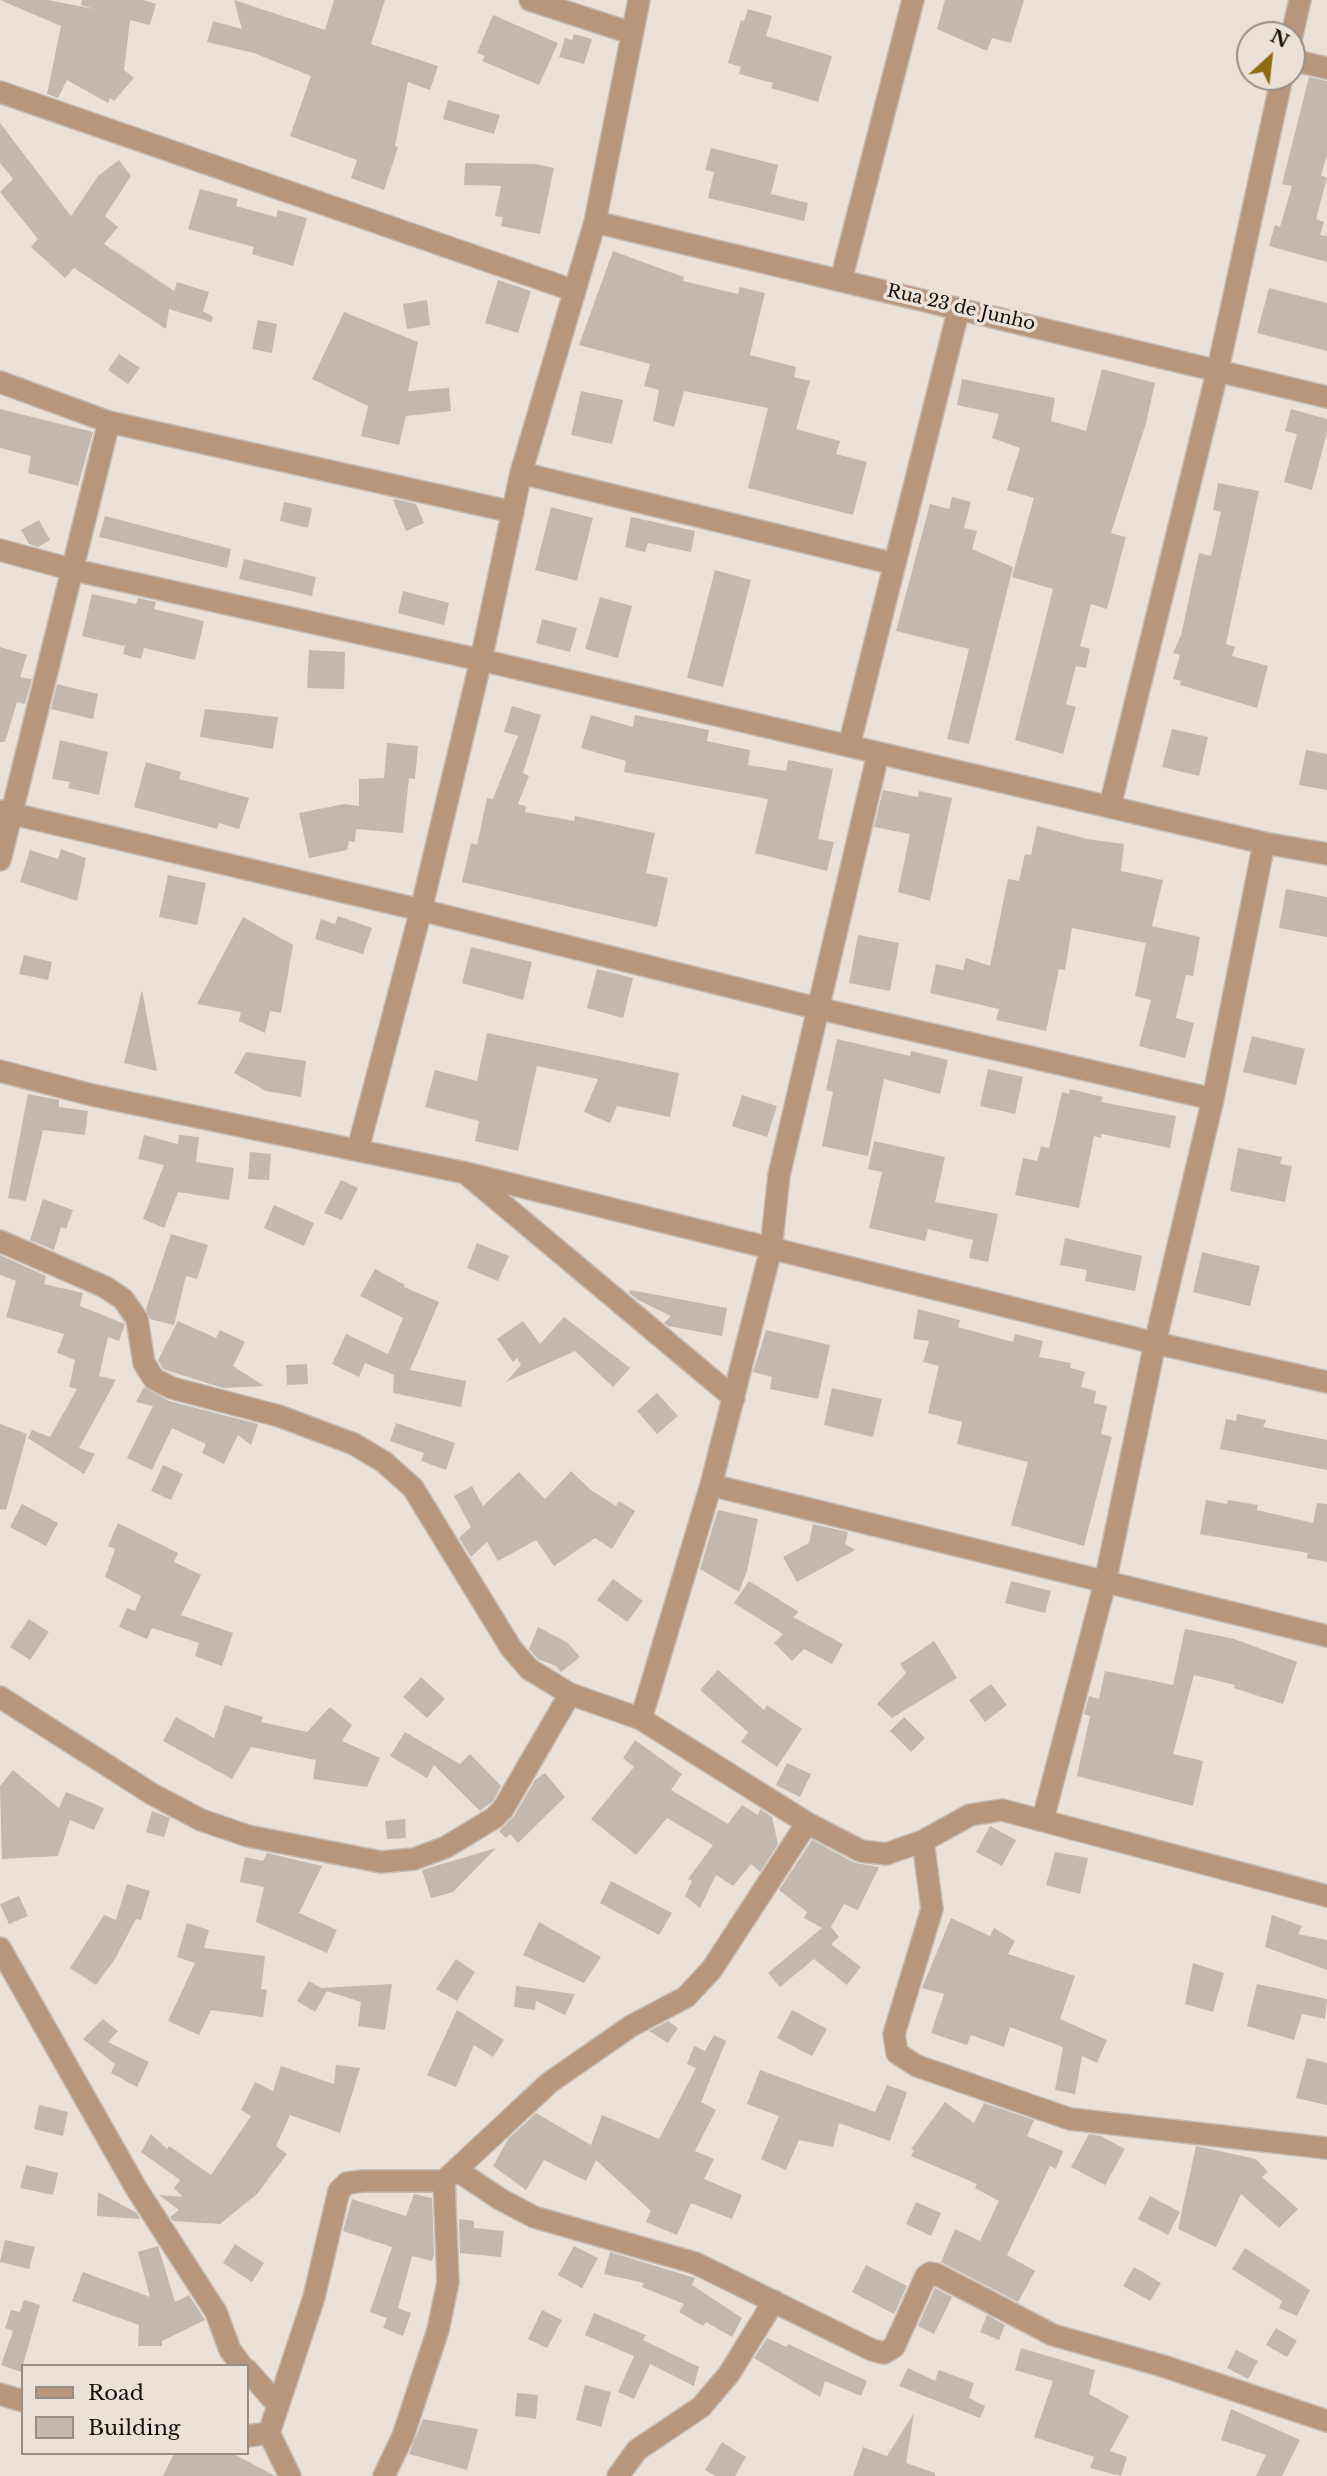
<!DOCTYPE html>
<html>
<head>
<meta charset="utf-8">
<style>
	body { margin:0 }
	#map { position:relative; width:1327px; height:2476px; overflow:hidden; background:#ece1d7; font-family:"Libre Baskerville",serif }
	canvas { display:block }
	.legend { position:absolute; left:21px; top:2364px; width:228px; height:91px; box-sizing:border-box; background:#ece1d7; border:2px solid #958d86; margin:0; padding:9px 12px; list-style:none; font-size:21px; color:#13100c }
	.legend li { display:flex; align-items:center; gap:14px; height:35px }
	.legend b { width:35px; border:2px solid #958d86 }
	.north { position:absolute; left:1236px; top:21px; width:70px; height:70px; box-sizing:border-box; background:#ece1d7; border:2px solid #958d86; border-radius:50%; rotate:27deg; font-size:19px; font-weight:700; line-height:28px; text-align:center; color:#13100c }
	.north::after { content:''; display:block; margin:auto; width:24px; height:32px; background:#8f6b10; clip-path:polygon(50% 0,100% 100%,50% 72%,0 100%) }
</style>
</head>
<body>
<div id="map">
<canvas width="1327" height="2476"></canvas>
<ul class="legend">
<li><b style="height:9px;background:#b8967c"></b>Road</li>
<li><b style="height:19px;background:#c3b8ae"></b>Building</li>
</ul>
<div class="north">N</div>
</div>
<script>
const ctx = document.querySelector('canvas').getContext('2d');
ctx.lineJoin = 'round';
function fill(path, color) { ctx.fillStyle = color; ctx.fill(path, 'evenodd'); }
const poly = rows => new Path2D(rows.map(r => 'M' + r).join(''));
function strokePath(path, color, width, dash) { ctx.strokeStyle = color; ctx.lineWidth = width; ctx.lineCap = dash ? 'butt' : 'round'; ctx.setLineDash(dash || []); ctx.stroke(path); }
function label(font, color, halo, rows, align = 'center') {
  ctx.font = font + ' "Libre Baskerville",serif'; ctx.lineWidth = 7; ctx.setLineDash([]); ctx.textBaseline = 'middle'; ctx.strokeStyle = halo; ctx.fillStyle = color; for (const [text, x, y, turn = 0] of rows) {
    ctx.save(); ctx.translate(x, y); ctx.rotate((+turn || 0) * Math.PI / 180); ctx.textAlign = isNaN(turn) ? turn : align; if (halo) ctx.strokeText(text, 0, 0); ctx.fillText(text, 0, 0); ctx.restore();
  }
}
fill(poly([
	[0,0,48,0,94,9,81,5,82,0,143,0,156,4,150,25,130,20,124,70,134,78,114,101,110,98,108,103,67,80,58,98,47,94,61,26],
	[234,0,325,30,334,0,385,0,371,44,438,66,430,90,408,82,395,146,398,147,384,190,351,178,357,160,290,136,311,76,254,53,207,42,213,21,242,29],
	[945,0,1024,0,1011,43,992,38,987,51,937,29],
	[748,9,772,16,766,36,832,56,818,102,771,88,773,83,739,74,741,67,728,63,741,20,744,21],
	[493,15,558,43,539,85,482,61,485,56,477,53],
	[574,34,592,39,584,64,559,57,565,38,572,40],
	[1309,77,1327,81,1327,155,1321,175,1327,178,1316,219,1324,222,1320,235,1327,236,1327,262,1269,246,1275,225,1280,227,1292,186,1282,184],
	[448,100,500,115,494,134,443,119],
	[0,123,71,216,98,176,119,160,131,176,105,216,118,227,104,244,174,291,177,282,209,292,203,311,213,317,211,322,169,309,166,329,74,268,65,278,31,247,38,239,0,192,13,179,0,163],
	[711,148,778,165,771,194,808,203,804,221,708,198,714,172,705,170],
	[465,163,536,164,554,168,540,234,501,226,503,217,495,216,501,186,464,185],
	[200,189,238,199,236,206,276,217,278,210,307,218,293,266,252,254,254,247,188,229],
	[613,251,670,272,684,277,683,281,738,294,740,287,765,293,750,355,796,367,794,377,810,381,796,429,840,441,836,454,867,462,853,515,748,488,768,408,684,391,674,427,653,421,659,390,644,386,650,364,579,345],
	[498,280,531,291,518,333,485,323],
	[1269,288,1327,303,1327,351,1257,333],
	[427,300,430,325,407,329,403,304],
	[344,312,418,342,408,391,449,388,451,411,406,416,399,445,361,436,368,406,312,379],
	[258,320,277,324,272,353,252,349],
	[119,354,140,368,128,384,108,370],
	[1102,369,1155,383,1146,423,1111,533,1126,537,1107,609,1091,604,1080,646,1090,649,1086,668,1076,666,1066,704,1076,707,1063,754,1015,740,1053,589,1012,577,1034,498,1007,490,1020,448,992,438,999,414,957,405,962,379,1055,398,1051,421,1086,431],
	[581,391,623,400,612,444,571,435],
	[0,409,93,432,78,486,28,473,31,456,0,448],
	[1291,409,1327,419,1327,432,1312,490,1284,482,1297,434,1285,431],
	[1218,483,1259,491,1226,644,1235,647,1232,656,1268,666,1257,708,1180,685,1181,681,1173,679,1180,655,1173,653,1181,635,1199,553,1211,556,1221,512,1213,510],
	[952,497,971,502,964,528,977,531,972,549,1013,567,969,744,947,739,969,649,896,631,930,504,949,509],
	[395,499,416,504,424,523,406,531,393,500],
	[284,502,312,508,308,528,280,521],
	[551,507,593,518,577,581,535,570],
	[105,516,231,549,227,568,99,537],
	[631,517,695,531,691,552,648,543,645,552,625,547],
	[39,520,50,540,38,547,29,544,21,530],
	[244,559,316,577,312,596,239,579],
	[715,570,751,580,723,687,687,678],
	[403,591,449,603,444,625,398,613],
	[92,594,136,604,138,598,156,602,154,609,204,621,195,660,144,648,141,659,123,654,126,643,124,646,82,636],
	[600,597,632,606,618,658,585,649],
	[542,619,577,628,570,652,536,643],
	[0,647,27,655,20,677,32,679,25,704,17,702,5,742,0,742],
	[309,650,345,652,344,689,307,688],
	[57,684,98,694,93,719,51,709],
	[512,706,541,715,523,773,529,776,518,804,526,806,525,812,574,821,575,816,655,833,646,873,668,878,657,927,462,882,471,843,477,845,487,798,493,799,518,736,504,732],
	[205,709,278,717,273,749,200,737],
	[591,715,633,727,635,715,709,730,707,741,750,750,748,765,786,771,788,760,833,769,818,839,834,842,827,871,755,853,768,799,624,772,626,761,581,748],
	[1172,729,1208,737,1199,776,1162,767],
	[60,740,108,752,99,795,68,788,70,782,52,779],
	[387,743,418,746,415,779,409,778,403,833,356,829,355,842,349,841,347,850,309,858,299,813,344,804,359,806,359,779,384,778],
	[1306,750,1327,754,1327,790,1299,785],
	[146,762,181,772,179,779,249,798,239,829,219,823,217,829,134,807],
	[883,790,918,797,919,791,952,798,930,901,898,892,910,834,874,827],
	[1037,826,1087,839,1124,844,1121,871,1163,880,1152,926,1200,937,1193,976,1186,975,1176,1018,1194,1023,1185,1058,1139,1046,1151,1000,1135,996,1146,943,1072,928,1065,970,1059,969,1046,1031,996,1020,999,1009,930,993,936,964,963,970,966,958,990,966,1008,879,1019,881,1025,854,1031,855],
	[61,849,86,858,77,901,20,882,30,850,58,859],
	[168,875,206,883,197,925,159,917],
	[1286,889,1327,897,1327,937,1279,928],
	[338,916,372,928,363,954,315,939,321,919,335,924],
	[243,917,293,945,281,1013,270,1011,265,1033,239,1021,241,1012,197,1004],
	[858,935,899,943,890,991,849,983],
	[471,947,532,962,523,1000,462,983],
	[24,955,52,962,48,980,19,974],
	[597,969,633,978,623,1018,587,1008],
	[142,990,157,1071,124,1063],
	[487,1033,679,1073,670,1117,617,1106,610,1123,584,1112,598,1079,537,1066,518,1151,475,1141,479,1121,425,1107,435,1070,477,1081],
	[1252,1036,1305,1049,1296,1085,1243,1072],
	[837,1039,910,1056,911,1051,948,1060,940,1094,884,1079,868,1156,822,1146,833,1092,826,1090],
	[246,1052,306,1061,301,1097,266,1091,234,1073],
	[988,1069,1023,1077,1015,1114,980,1106],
	[1070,1089,1103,1097,1101,1102,1176,1116,1170,1148,1101,1134,1101,1138,1094,1136,1079,1208,1015,1195,1023,1158,1037,1161,1041,1146,1049,1148,1062,1092,1069,1094],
	[28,1094,59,1100,59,1107,88,1111,85,1135,43,1130,26,1201,8,1198],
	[742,1095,777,1106,767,1137,732,1126],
	[144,1135,178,1144,179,1135,199,1137,196,1162,234,1168,229,1200,178,1192,164,1228,143,1219,164,1165,138,1159],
	[874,1141,945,1157,935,1202,998,1214,988,1262,969,1258,973,1240,928,1229,925,1241,869,1228,882,1172,868,1169],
	[1238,1148,1282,1157,1280,1164,1292,1166,1285,1202,1230,1191],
	[250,1152,271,1154,269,1180,248,1179],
	[341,1180,358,1188,342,1220,324,1213],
	[43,1199,73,1210,66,1229,61,1227,54,1250,30,1240],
	[274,1205,314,1223,304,1246,264,1228],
	[171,1234,208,1245,197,1279,186,1276,174,1325,150,1319,146,1309],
	[1065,1238,1142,1256,1135,1291,1085,1281,1087,1270,1060,1265],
	[477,1243,509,1256,498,1281,467,1268],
	[1202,1252,1260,1266,1250,1306,1193,1292],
	[0,1255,46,1276,44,1284,83,1293,80,1306,125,1324,119,1341,108,1337,99,1376,116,1380,79,1448,95,1454,84,1474,28,1438,32,1430,50,1437,77,1389,69,1387,75,1360,57,1353,64,1334,6,1317,16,1281,0,1275],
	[375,1269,405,1285,404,1287,439,1302,410,1370,466,1381,461,1407,393,1393,394,1375,365,1363,359,1377,332,1364,346,1334,388,1354,403,1318,360,1296],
	[630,1290,727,1308,722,1336,668,1326,664,1323,671,1316,638,1300,629,1293],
	[918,1309,960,1320,958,1327,1013,1342,1015,1334,1043,1341,1039,1357,1071,1363,1070,1368,1085,1372,1081,1387,1096,1391,1094,1403,1107,1406,1101,1434,1112,1437,1084,1546,1011,1525,1028,1462,957,1444,962,1422,928,1413,939,1366,923,1362,929,1341,913,1339],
	[564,1317,630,1368,613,1387,575,1351,506,1382,521,1365,517,1358,513,1362,497,1339,523,1321,540,1344],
	[178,1321,216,1338,220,1330,245,1342,233,1366,264,1386,223,1388,163,1369,158,1360],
	[766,1330,830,1345,818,1399,770,1389,772,1377,753,1372],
	[307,1364,308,1384,287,1385,286,1365],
	[144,1387,169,1401,258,1424,251,1445,238,1435,224,1464,202,1453,206,1444,172,1428,152,1470,127,1458,153,1406,136,1402],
	[832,1388,882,1399,873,1437,824,1425],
	[657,1393,678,1416,657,1434,637,1411],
	[1237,1414,1266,1420,1263,1427,1327,1440,1327,1470,1220,1449,1226,1419,1236,1421],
	[396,1423,455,1443,446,1470,421,1461,424,1453,390,1441],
	[0,1424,27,1434,6,1510,0,1509],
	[163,1465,183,1474,171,1500,151,1491],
	[571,1471,591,1490,616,1506,619,1501,635,1511,612,1549,595,1538,554,1566,536,1540,498,1561,487,1542,471,1557,459,1538,471,1527,454,1496,472,1486,483,1506,519,1472,545,1499],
	[1206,1500,1227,1504,1228,1500,1258,1505,1257,1510,1313,1523,1317,1503,1327,1504,1327,1562,1307,1558,1308,1553,1200,1534],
	[22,1504,58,1523,46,1546,10,1527],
	[718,1510,758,1519,747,1571,739,1592,700,1569],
	[118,1523,178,1553,174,1562,201,1575,181,1615,233,1633,222,1666,195,1656,199,1643,152,1628,147,1639,119,1627,127,1608,135,1611,141,1596,105,1577,115,1549,108,1546],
	[813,1524,848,1532,845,1544,855,1550,797,1582,783,1557,809,1543],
	[613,1579,643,1601,627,1622,597,1600],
	[749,1581,799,1612,793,1617,843,1644,832,1664,804,1649,792,1661,774,1643,783,1634,734,1603],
	[1011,1581,1051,1591,1045,1613,1005,1603],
	[29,1619,49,1632,30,1660,10,1647],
	[538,1627,568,1643,580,1657,561,1672,556,1666,538,1659,529,1649],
	[1185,1629,1234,1639,1297,1662,1283,1704,1234,1688,1235,1685,1194,1675,1173,1754,1203,1761,1193,1806,1077,1776,1090,1716,1084,1714,1089,1696,1099,1699,1105,1671,1173,1685],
	[934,1641,957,1678,892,1718,877,1704,906,1673,900,1664],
	[718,1670,764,1710,767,1705,802,1729,777,1767,741,1742,748,1732,700,1690],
	[421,1677,445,1699,427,1718,403,1697],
	[991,1684,1007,1705,985,1722,969,1700],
	[225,1705,263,1717,261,1722,307,1732,330,1707,352,1725,342,1741,380,1758,367,1787,313,1779,316,1760,251,1747,232,1779,163,1741,176,1717,214,1738],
	[904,1717,925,1738,911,1752,890,1731],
	[405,1732,460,1764,470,1754,501,1786,493,1801,480,1811,434,1765,427,1778,390,1756],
	[635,1740,682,1774,671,1790,728,1824,742,1805,758,1815,760,1809,772,1817,778,1844,760,1872,751,1864,733,1886,716,1875,700,1908,685,1896,692,1881,688,1879,713,1845,667,1818,636,1855,591,1819,634,1767,623,1758],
	[787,1763,811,1774,800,1797,776,1785],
	[13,1770,59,1808,66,1792,104,1808,94,1830,70,1820,58,1856,2,1859,0,1786],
	[545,1773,565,1797,518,1843,510,1834,506,1838,499,1831,514,1816,535,1780],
	[152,1811,170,1818,164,1837,146,1832],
	[405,1819,406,1838,387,1839,385,1821],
	[990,1826,1016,1840,1002,1866,976,1852],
	[812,1840,855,1863,879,1867,858,1910,844,1904,831,1927,839,1937,831,1944,861,1967,847,1985,814,1959,780,1987,768,1973,822,1928,804,1918,807,1912,779,1890],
	[496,1848,453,1892,431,1898,422,1870],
	[1055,1852,1088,1858,1080,1894,1046,1885],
	[267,1853,322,1866,299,1913,337,1930,327,1953,256,1922,264,1887,240,1882,245,1857,263,1861],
	[611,1881,672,1913,659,1935,600,1903],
	[127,1884,150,1891,141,1920,136,1919,115,1959,96,1985,70,1968,104,1915,116,1920],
	[19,1896,28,1916,9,1924,0,1904],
	[1272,1915,1302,1926,1298,1934,1327,1940,1327,1970,1265,1947],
	[951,1918,990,1936,994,1928,1015,1941,1008,1954,1075,1976,1060,2019,1107,2040,1097,2063,1082,2056,1075,2094,1055,2090,1063,2047,1010,2027,1004,2047,971,2035,967,2045,931,2033,944,1994,922,1988],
	[539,1922,601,1957,584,1983,523,1955],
	[187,1923,209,1930,204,1948,265,1956,261,1989,267,1990,263,2017,211,2010,199,2035,168,2021,195,1963,177,1957],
	[456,1959,475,1972,457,2001,436,1989],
	[1193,1963,1224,1973,1213,2012,1185,2004],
	[309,1981,321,1988,392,1984,385,2030,358,2026,361,2002,327,1991,315,2012,297,2001],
	[1257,1984,1327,1999,1325,2019,1302,2014,1294,2040,1247,2026],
	[516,1986,538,1989,575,1994,565,2015,536,2001,535,2010,514,2007],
	[457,2010,504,2040,493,2057,474,2045,456,2087,427,2075],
	[792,2010,827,2029,812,2056,777,2038],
	[103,2019,118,2031,108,2042,149,2062,137,2087,111,2073,115,2064,83,2039],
	[668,2021,678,2028,668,2043,649,2031],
	[714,2035,726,2041,701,2102,716,2110,695,2151,714,2159,704,2179,742,2195,732,2219,691,2203,677,2235,646,2222,651,2211,596,2160,586,2181,544,2160,526,2190,493,2166,508,2139,536,2113,591,2145,602,2115,659,2139,696,2068,687,2064,694,2046,705,2051],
	[1307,2058,1327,2063,1327,2105,1296,2098],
	[336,2065,360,2068,340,2133,290,2115,276,2146,287,2154,257,2194,220,2224,173,2221,170,2217,179,2210,159,2195,183,2197,174,2188,180,2180,141,2152,151,2134,167,2149,169,2146,211,2175,251,2116,241,2110,255,2082,273,2091,281,2066,334,2084],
	[760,2070,875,2112,887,2085,907,2092,890,2141,839,2123,833,2147,799,2140,786,2170,761,2159,779,2116,747,2104],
	[945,2102,974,2123,984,2103,1034,2120,1027,2136,1063,2151,1056,2169,1050,2166,1007,2255,1035,2271,1018,2302,941,2262,955,2229,980,2241,999,2201,975,2188,977,2184,911,2156,914,2150,911,2149],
	[39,2105,68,2112,63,2136,34,2129],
	[1089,2134,1101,2136,1125,2149,1105,2185,1071,2167],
	[1196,2146,1256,2159,1268,2172,1262,2177,1298,2209,1279,2228,1241,2194,1216,2247,1178,2229],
	[26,2165,58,2173,53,2195,20,2188],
	[98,2192,137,2213,140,2219,97,2216],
	[414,2194,432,2198,434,2255,432,2261,412,2256,398,2308,411,2313,403,2336,383,2328,387,2318,370,2312,392,2247,343,2231,352,2199,406,2216],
	[1150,2196,1180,2212,1168,2235,1138,2219],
	[916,2202,941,2213,931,2236,906,2224],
	[459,2219,474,2221,474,2228,504,2231,501,2257,460,2253],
	[5,2240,35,2247,29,2269,0,2262],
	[235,2244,264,2263,252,2282,223,2263],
	[158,2246,175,2302,189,2295,205,2320,162,2341,162,2346,138,2346,139,2325,72,2301,83,2272,150,2297,138,2252],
	[574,2246,598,2258,582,2288,558,2275],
	[1245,2248,1310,2290,1297,2316,1279,2308,1282,2301,1232,2269],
	[610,2252,695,2278,692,2285,742,2318,732,2337,706,2322,703,2326,679,2312,684,2304,642,2287,644,2283,604,2274],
	[866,2265,907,2286,894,2314,852,2292],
	[1134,2267,1161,2283,1150,2301,1123,2286],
	[935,2288,952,2297,934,2334,918,2326],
	[24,2300,40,2305,21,2372,1,2365,13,2331,5,2328,11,2310,20,2312],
	[542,2310,562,2320,547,2348,528,2339],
	[594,2313,646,2335,643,2340,699,2367,694,2386,650,2364,634,2399,618,2392,634,2356,585,2335],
	[987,2315,1005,2325,999,2340,980,2332],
	[1276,2328,1297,2341,1287,2357,1266,2345],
	[767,2338,787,2347,788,2344,867,2381,861,2396,825,2381,820,2397,754,2358],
	[1021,2348,1095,2370,1089,2394,1129,2416,1110,2451,1127,2457,1121,2476,1090,2468,1094,2457,1034,2437,1053,2381,1015,2370],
	[1236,2350,1258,2361,1248,2379,1227,2368],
	[908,2368,935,2381,939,2370,974,2383,969,2398,985,2406,980,2418,899,2386],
	[585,2385,611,2392,601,2427,576,2420],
	[517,2393,538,2395,536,2419,515,2416],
	[1231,2409,1300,2440,1282,2476,1256,2476,1266,2455,1221,2440],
	[914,2413,906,2463,935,2473,935,2476,853,2476,863,2447,887,2456],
	[423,2419,478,2429,467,2470,409,2454],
	[722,2442,746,2457,735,2476,716,2476,705,2470],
	[174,2453,232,2453,275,2476,163,2476]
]), '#c3b8ae');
const minor = poly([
	[530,0,631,33],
	[1292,35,1300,0],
	[1292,60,1327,68],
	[0,92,575,291],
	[595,222,1327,397],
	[841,280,913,0],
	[0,382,109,422,513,512],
	[521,473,895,564],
	[0,550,74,570,481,660,1264,843,1327,854],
	[849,746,959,308],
	[1110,806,1218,369,1282,77],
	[0,811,421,910,816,1008,1213,1099],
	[0,860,109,422],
	[0,1071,92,1095,466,1173,1155,1343,1327,1382],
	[358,1149,421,910,481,660,521,473,595,222,639,0],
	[470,1177,734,1398],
	[0,1241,105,1287,123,1299,137,1319,144,1363,154,1379,172,1388,279,1416,354,1444,384,1462,413,1488,511,1648,529,1669,570,1694,641,1719,807,1823,861,1851,886,1854,923,1841,970,1815,1002,1810,1327,1896],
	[711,1485,1327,1636],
	[0,1697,152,1794,201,1820,248,1836,381,1862,414,1859,446,1847,494,1818,503,1809,570,1694],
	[641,1719,711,1485,771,1249,779,1175,878,754],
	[1043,1819,1105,1583,1155,1343,1213,1099,1264,843],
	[923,1841,932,1909,894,2034,897,2053,917,2066,1070,2119,1327,2148],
	[0,1948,136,2188,216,2312,230,2350,242,2366],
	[458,2171,500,2199,534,2217,695,2263,872,2350,884,2353,894,2347,926,2276,930,2273,936,2274,1053,2335,1163,2366,1327,2421],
	[247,2370,278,2405],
	[0,2394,23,2401],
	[247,2436,269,2433],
	[290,2476,269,2433,314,2297,339,2191,347,2183,363,2181,444,2181,549,2083,631,2026,686,1997,712,1969,807,1823],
	[384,2476,403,2436,438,2330,448,2282,444,2181],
	[618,2476,637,2450,701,2407,729,2374,774,2301]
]);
strokePath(minor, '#c5bbb2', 24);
strokePath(minor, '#b8967c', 21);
label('18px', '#13100c', '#ece1d7', [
	["Rua 23 de Junho",961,308,13]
]);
</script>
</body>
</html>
